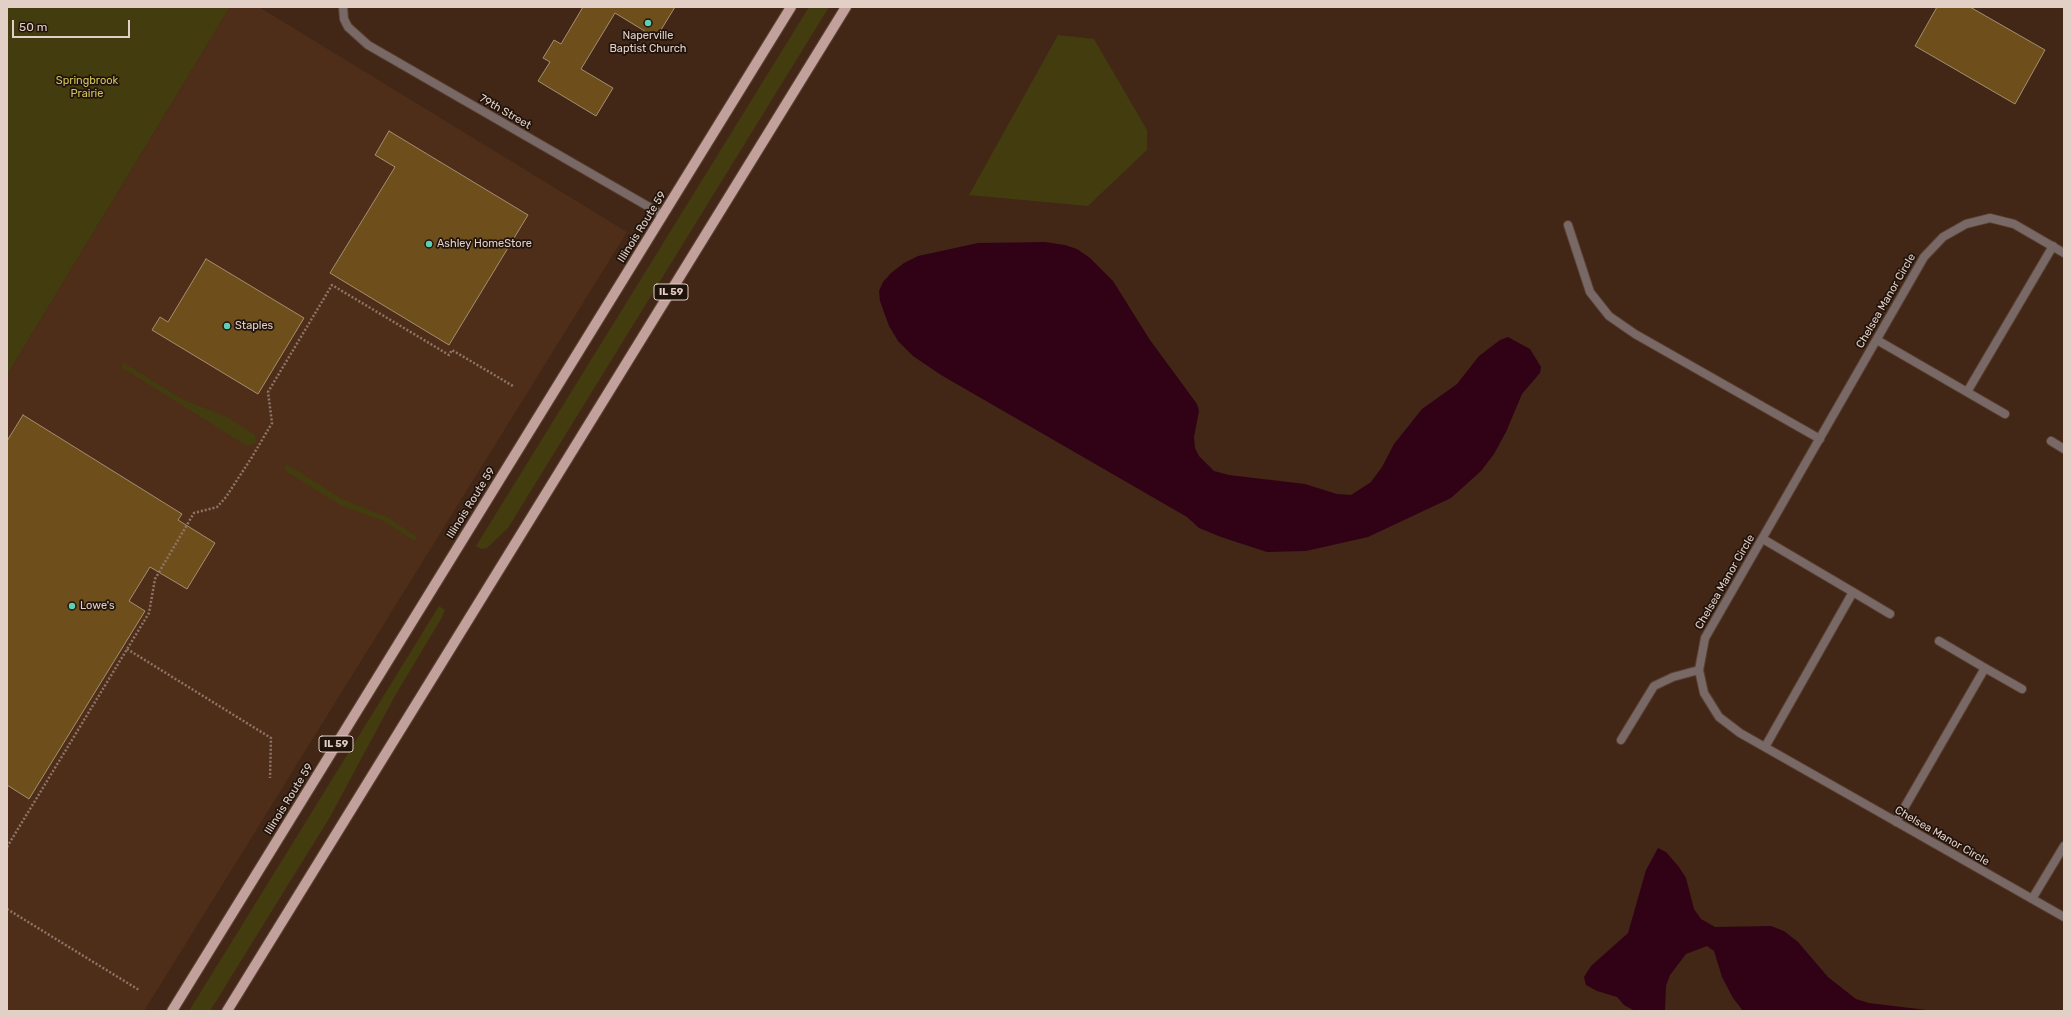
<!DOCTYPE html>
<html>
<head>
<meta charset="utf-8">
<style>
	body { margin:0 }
	#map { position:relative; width:2071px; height:1018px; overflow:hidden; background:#422717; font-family:Rubik,sans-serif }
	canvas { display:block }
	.frame { position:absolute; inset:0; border:8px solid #e2d0c6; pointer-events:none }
	.scale { position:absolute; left:12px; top:20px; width:118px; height:18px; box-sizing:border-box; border:2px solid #e2d0c6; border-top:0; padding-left:5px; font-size:12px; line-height:14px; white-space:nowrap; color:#e2d0c6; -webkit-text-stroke:3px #20130c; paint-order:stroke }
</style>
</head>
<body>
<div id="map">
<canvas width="2071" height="1018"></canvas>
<div class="frame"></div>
<div class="scale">50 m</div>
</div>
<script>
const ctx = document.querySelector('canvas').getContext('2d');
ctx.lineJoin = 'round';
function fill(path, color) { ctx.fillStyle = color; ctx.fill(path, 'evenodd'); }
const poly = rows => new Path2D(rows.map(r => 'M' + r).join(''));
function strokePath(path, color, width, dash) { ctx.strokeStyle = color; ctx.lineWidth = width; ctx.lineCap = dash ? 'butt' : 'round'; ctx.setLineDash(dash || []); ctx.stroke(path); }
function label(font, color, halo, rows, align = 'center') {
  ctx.font = font + ' Rubik,sans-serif'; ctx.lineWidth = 3.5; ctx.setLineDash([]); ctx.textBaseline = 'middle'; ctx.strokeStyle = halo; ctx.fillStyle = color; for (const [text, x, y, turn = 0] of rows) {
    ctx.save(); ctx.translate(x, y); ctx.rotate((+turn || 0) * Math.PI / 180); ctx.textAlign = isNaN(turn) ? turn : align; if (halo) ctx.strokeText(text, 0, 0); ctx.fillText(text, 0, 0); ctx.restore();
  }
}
fill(poly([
	[230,7,259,7,627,232,144,1011,7,1011,7,375]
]), '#4e2d19');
fill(poly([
	[7,7,230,7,7,375],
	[809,7,829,7,508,528,487,548,481,549,476,546],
	[1058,35,1094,39,1147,130,1147,150,1088,206,969,195],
	[124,363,184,400,225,416,255,435,256,443,247,446,121,367],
	[287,464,342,499,389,518,417,537,415,541,383,521,340,505,284,470],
	[439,606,445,610,441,619,396,694,330,817,210,1011,189,1011]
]), '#423c0f');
fill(poly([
	[1045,242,1065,245,1077,249,1090,258,1113,281,1150,340,1197,404,1199,411,1194,437,1195,448,1199,456,1214,471,1229,475,1305,484,1337,494,1351,495,1371,482,1382,467,1394,444,1422,409,1457,384,1479,356,1500,340,1508,337,1530,349,1541,367,1540,373,1522,394,1506,432,1494,454,1481,471,1451,498,1368,537,1306,551,1267,552,1221,537,1199,528,1187,517,941,375,913,356,898,341,889,326,880,301,879,291,883,282,891,273,904,263,918,256,978,243],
	[1658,848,1666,852,1679,867,1686,878,1694,909,1701,919,1715,927,1771,926,1784,931,1798,942,1828,977,1856,999,1869,1003,1935,1011,1743,1011,1733,998,1722,977,1714,951,1707,946,1686,954,1670,975,1666,986,1665,1011,1635,1011,1624,1005,1617,997,1597,991,1586,985,1584,977,1591,966,1628,933,1646,870]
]), '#310216');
const building = poly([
	[583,7,675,7,656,38,615,13,581,69,613,88,596,116,538,81,550,62,543,58,554,40,561,44,583,7],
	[1937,7,1970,7,2045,50,2015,104,1915,46,1937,7],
	[389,131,528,215,449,345,330,273,395,167,375,155,389,131],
	[206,259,304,318,258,394,152,330,160,317,168,322,206,259],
	[23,415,182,514,178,520,215,543,187,589,150,567,129,601,145,611,29,799,7,785,7,441,23,415]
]);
fill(building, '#6e4f1b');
strokePath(building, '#a38f71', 1);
const service = poly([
	[1568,225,1590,292,1609,316,1635,334,1820,439]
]);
const minor = poly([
	[343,7,344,19,348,27,368,45,663,215],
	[2064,253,2014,224,1990,218,1966,224,1943,237,1924,257,1705,638,1699,670,1704,693,1719,717,1740,733,2064,917],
	[1877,340,2005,414],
	[1967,392,2053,246],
	[2051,441,2064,449],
	[1763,539,1853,592],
	[1939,641,1985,668],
	[1621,740,1654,686,1673,677,1699,670],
	[1765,747,1853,592,1890,614],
	[1896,822,1985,668,2022,689],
	[2032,899,2064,846]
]);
const primary = poly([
	[172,1011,791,7],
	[227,1011,846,7]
]);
strokePath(service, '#5c4233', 10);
strokePath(minor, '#5c4233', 10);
strokePath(primary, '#5c4233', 12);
strokePath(poly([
	[127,649,271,738,270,778],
	[7,847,149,613,155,579,194,513,217,507,226,497,252,457,272,423,268,392,332,285,449,355,452,350,513,386],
	[7,909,139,990]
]), '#8d7669', 2.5, [2, 2]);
strokePath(service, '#786866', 8);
strokePath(minor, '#786866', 8);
strokePath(primary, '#c2a09c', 10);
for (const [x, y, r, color] of [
	[648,23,4,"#5eceb7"],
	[429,244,4,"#5eceb7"],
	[227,326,4,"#5eceb7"],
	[72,606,4,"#5eceb7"]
]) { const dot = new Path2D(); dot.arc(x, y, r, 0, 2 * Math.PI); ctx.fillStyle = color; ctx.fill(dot); strokePath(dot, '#20130c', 1.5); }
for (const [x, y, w] of [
	[671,292,34],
	[336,744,34]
]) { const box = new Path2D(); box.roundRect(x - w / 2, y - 8, w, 16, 3); ctx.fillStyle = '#20130c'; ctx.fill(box); strokePath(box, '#e2d0c6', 1); }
label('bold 10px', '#e2d0c6', null, [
	["IL 59",671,292],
	["IL 59",336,744]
]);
label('11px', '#e2d0c6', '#20130c', [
	["Naperville",648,36,"center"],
	["Baptist Church",648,49,"center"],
	["Ashley HomeStore",437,244],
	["Staples",235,326],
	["Lowe's",80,606]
], 'left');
label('11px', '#d1c357', '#20130c', [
	["Springbrook",87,81],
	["Prairie",87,94]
]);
label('11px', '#e2d0c6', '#20130c', [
	["79th Street",505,112,30],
	["Illinois Route 59",642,227,-58],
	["Chelsea Manor Circle",1886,301,-60],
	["Illinois Route 59",471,503,-58],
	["Chelsea Manor Circle",1725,582,-60],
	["Illinois Route 59",289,799,-58],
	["Chelsea Manor Circle",1942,836,30]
]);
</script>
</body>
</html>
